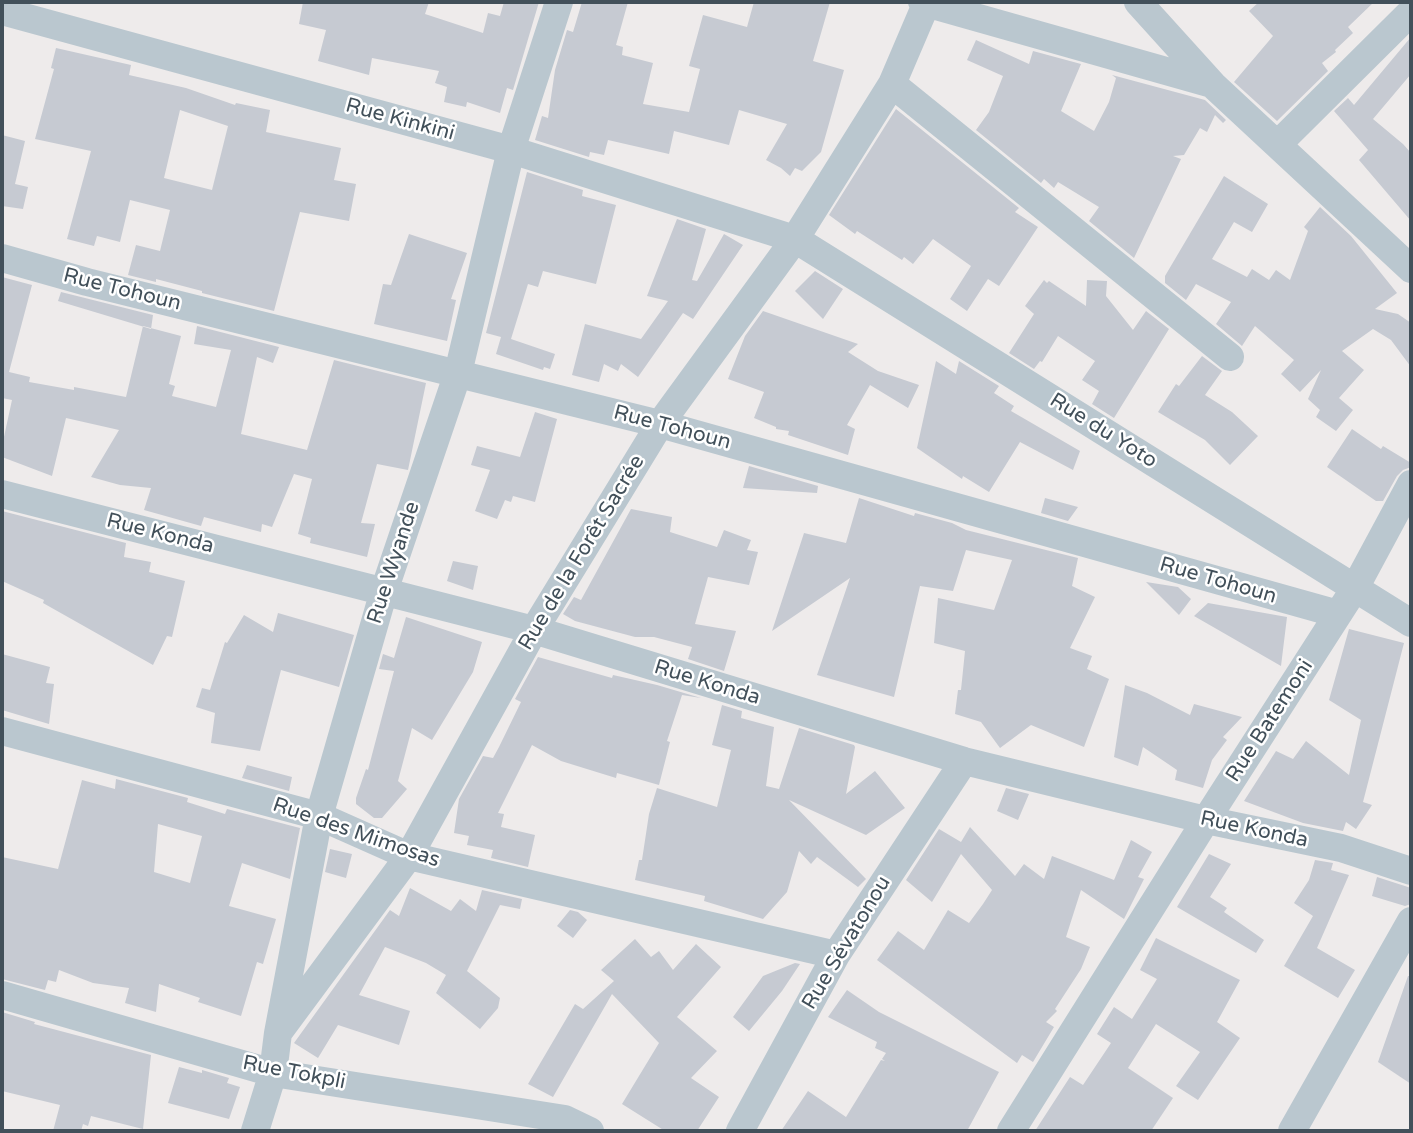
<!DOCTYPE html>
<html>
<head>
<meta charset="utf-8">
<style>
	body { margin:0 }
	#map { position:relative; width:1413px; height:1133px; overflow:hidden; background:#eeebeb; font-family:"Varela Round",sans-serif }
	canvas { display:block }
	.frame { position:absolute; inset:0; border:4px solid #42505a; pointer-events:none }
</style>
</head>
<body>
<div id="map">
<canvas width="1413" height="1133"></canvas>
<div class="frame"></div>
</div>
<script>
const ctx = document.querySelector('canvas').getContext('2d');
ctx.lineJoin = 'round';
function fill(path, color) { ctx.fillStyle = color; ctx.fill(path, 'evenodd'); }
const poly = rows => new Path2D(rows.map(r => 'M' + r).join(''));
function strokePath(path, color, width, dash) { ctx.strokeStyle = color; ctx.lineWidth = width; ctx.lineCap = dash ? 'butt' : 'round'; ctx.setLineDash(dash || []); ctx.stroke(path); }
function label(font, color, halo, rows, align = 'center') {
  ctx.font = font + ' "Varela Round",sans-serif'; ctx.lineWidth = 5; ctx.setLineDash([]); ctx.textBaseline = 'middle'; ctx.strokeStyle = halo; ctx.fillStyle = color; for (const [text, x, y, turn = 0] of rows) {
    ctx.save(); ctx.translate(x, y); ctx.rotate((+turn || 0) * Math.PI / 180); ctx.textAlign = isNaN(turn) ? turn : align; if (halo) ctx.strokeText(text, 0, 0); ctx.fillText(text, 0, 0); ctx.restore();
  }
}
fill(poly([
	[303,2,429,2,425,14,483,33,488,13,500,16,504,2,539,2,513,90,507,88,500,113,467,102,466,107,444,102,447,87,435,83,439,71,372,58,369,75,318,61,326,30,299,24],
	[582,2,628,2,616,45,623,47,622,55,653,63,643,104,689,112,700,69,689,66,703,15,747,27,754,2,830,2,813,61,844,70,821,152,802,171,795,168,790,176,781,168,766,160,787,124,739,110,729,145,674,131,669,154,608,140,604,155,590,152,589,157,535,140,542,116,548,118,555,70,567,30,573,32],
	[1259,2,1374,2,1348,27,1353,33,1335,50,1336,52,1322,63,1328,71,1277,121,1234,82,1273,36,1249,11],
	[1411,37,1411,74,1373,119,1403,144,1411,153,1411,221,1359,160,1368,150,1334,111,1348,98,1354,105],
	[976,40,1029,64,1033,51,1081,64,1061,111,1094,131,1109,102,1116,78,1112,75,1205,100,1226,120,1223,123,1215,115,1207,132,1200,128,1184,155,1173,156,1181,159,1134,258,1089,221,1099,207,1058,182,1054,188,1044,179,1041,183,976,130,989,112,1003,76,967,60],
	[56,48,131,65,129,75,186,88,235,105,236,103,270,110,266,132,341,148,334,180,356,184,349,221,300,212,274,311,202,293,202,291,156,279,156,282,128,275,136,245,160,251,170,210,130,200,120,242,97,236,94,246,67,239,91,151,35,139,54,69,51,68],
	[180,110,228,126,212,190,164,178],
	[896,109,1019,208,1015,212,1038,227,999,286,988,279,967,311,950,299,971,266,933,239,913,264,904,257,902,260,857,231,855,234,829,215],
	[2,135,25,141,15,184,28,187,23,209,2,206],
	[527,172,583,190,582,196,616,205,596,284,543,271,538,287,528,284,511,339,555,354,550,369,544,367,543,370,496,354,501,337,486,333],
	[1224,176,1268,204,1252,232,1234,222,1212,259,1247,277,1252,269,1269,280,1276,270,1290,280,1308,231,1304,227,1320,207,1351,236,1397,293,1375,309,1398,314,1411,323,1411,367,1391,340,1373,329,1342,351,1364,370,1339,398,1353,410,1336,431,1316,417,1320,410,1308,399,1321,370,1300,392,1281,374,1294,360,1255,326,1242,346,1216,324,1231,302,1196,284,1186,300,1165,283,1165,276],
	[677,219,706,229,692,280,697,281,724,234,743,245,693,319,683,313,638,377,621,364,618,371,604,364,599,382,572,375,585,324,641,339,668,301,647,296],
	[409,234,467,253,451,299,456,300,447,341,374,324,383,284,391,285],
	[815,271,843,289,823,319,795,291],
	[2,277,32,285,9,372,30,377,29,382,74,390,74,387,126,397,143,326,181,336,169,384,175,386,172,396,216,407,231,350,194,344,197,326,279,347,273,363,257,357,241,434,307,450,334,360,426,383,408,470,377,464,361,523,375,524,367,557,310,543,311,538,298,534,312,479,294,474,272,527,262,524,261,532,204,517,201,526,144,510,151,488,120,485,91,477,119,430,66,418,52,476,2,457,2,446,12,400,2,398],
	[1044,280,1047,283,1049,281,1086,306,1087,280,1107,281,1106,296,1133,330,1146,311,1169,329,1114,418,1092,404,1099,391,1082,380,1095,361,1058,336,1042,362,1040,361,1034,369,1009,353,1034,314,1025,306],
	[61,292,153,315,151,329,58,301],
	[763,311,858,344,848,352,878,371,919,385,908,408,870,385,847,425,855,429,848,455,788,435,789,431,776,429,776,427,754,418,764,392,728,379,745,336],
	[1202,356,1222,371,1205,395,1232,412,1258,436,1230,465,1205,440,1158,412,1176,384,1179,386],
	[936,361,956,374,959,361,999,386,994,393,1014,406,1011,411,1080,451,1073,470,1020,442,989,492,963,476,962,479,917,448],
	[535,412,557,419,535,502,513,496,511,502,505,500,497,519,475,511,490,470,471,465,477,446,520,457],
	[1352,429,1381,449,1383,446,1411,463,1411,467,1403,470,1397,476,1383,501,1376,501,1327,467],
	[749,466,818,486,817,493,743,488],
	[859,498,914,516,915,513,952,523,966,530,1078,558,1072,586,1095,597,1070,648,1092,656,1087,669,1109,679,1084,747,1031,725,1000,748,981,722,955,714,958,690,961,690,965,651,934,643,938,598,994,610,1012,560,966,550,953,591,920,586,894,697,817,675,850,578,772,631,804,533,846,543],
	[1045,498,1078,507,1068,521,1041,513],
	[631,509,672,517,670,532,717,547,724,530,751,540,747,550,758,552,749,585,708,577,695,624,736,631,724,671,688,659,692,647,654,637,635,637,575,621,563,614,574,597,581,600],
	[2,511,126,543,124,557,151,562,149,572,185,581,172,637,167,636,153,665,43,603,44,600,2,581],
	[453,561,478,566,473,590,447,581],
	[1146,582,1178,587,1191,599,1179,615],
	[1208,603,1287,617,1281,666,1194,616],
	[278,613,354,635,339,687,281,670,260,751,211,743,215,713,196,707,202,688,210,690,225,642,227,643,244,615,273,632],
	[406,617,482,642,473,672,432,740,412,728,398,781,407,789,382,818,374,818,356,804,356,798,366,769,368,770,394,671,379,669,383,654,394,658],
	[1349,629,1404,643,1363,802,1372,805,1356,829,1346,822,1343,831,1303,823,1244,801,1276,751,1293,759,1306,741,1349,775,1361,720,1329,700],
	[2,654,50,667,46,683,54,684,49,724,2,710],
	[538,657,612,678,613,675,657,685,701,698,682,695,667,741,670,742,659,785,617,773,616,778,561,761,532,745,498,813,504,814,501,827,535,835,528,867,491,858,493,850,467,845,469,836,454,833,459,799,483,756,493,758,499,747,521,702,515,699],
	[1125,685,1147,693,1190,715,1194,704,1242,717,1223,737,1227,740,1212,760,1203,788,1175,780,1177,770,1143,747,1138,766,1114,757],
	[722,705,742,711,741,718,774,727,766,786,779,789,799,728,854,745,855,747,846,794,875,771,905,808,866,835,789,800,866,879,858,887,817,857,811,864,799,851,787,892,763,919,704,901,705,896,635,880,639,860,642,860,649,814,657,788,717,807,731,750,712,745],
	[247,765,292,777,289,791,242,778],
	[116,779,188,798,187,802,225,814,227,809,300,828,290,879,242,863,229,906,276,919,263,964,257,962,241,1016,198,1002,200,998,159,984,156,1012,125,1003,129,988,93,983,59,970,56,982,48,980,45,990,2,979,2,857,58,869,82,780,115,789],
	[158,824,202,836,190,883,154,872],
	[1006,788,1029,794,1018,820,997,811],
	[970,827,1015,876,1024,864,1044,879,1052,856,1114,880,1131,840,1152,852,1138,877,1144,879,1124,919,1081,890,1066,937,1090,947,1081,969,1055,1009,1057,1011,1046,1022,1054,1027,1033,1062,1022,1055,1017,1063,877,960,898,931,924,950,948,910,969,923,983,904,992,890,961,854,932,902,906,880,939,829,961,842],
	[330,849,352,854,346,878,325,872],
	[1209,854,1231,864,1210,897,1227,908,1224,912,1264,940,1256,953,1177,907],
	[1315,860,1333,863,1331,870,1349,875,1317,948,1355,970,1338,998,1284,966,1313,916,1294,903,1309,880],
	[1377,877,1411,888,1411,904,1405,906,1372,896],
	[410,888,451,911,460,899,476,911,482,890,522,899,520,909,500,905,467,971,500,998,498,1008,480,1029,436,993,446,975,426,963,385,947,359,995,410,1011,399,1045,338,1025,318,1058,294,1043,390,910,399,916],
	[570,910,578,912,587,920,573,938,557,926],
	[1156,938,1240,980,1217,1022,1240,1038,1198,1100,1176,1086,1200,1052,1156,1024,1128,1068,1173,1098,1151,1131,1035,1131,1070,1077,1083,1085,1111,1043,1097,1034,1114,1007,1132,1019,1157,979,1140,970],
	[635,939,651,957,659,951,673,970,696,944,721,967,677,1017,717,1051,691,1078,719,1097,697,1131,665,1131,622,1104,659,1043,612,994,553,1097,528,1084,575,1004,583,1009,614,981,601,970],
	[795,963,800,964,782,991,749,1031,733,1017,763,976],
	[1408,976,1411,976,1411,1084,1378,1062],
	[847,990,879,1012,999,1072,967,1131,781,1131,808,1091,846,1117,881,1060,885,1061,882,1059,886,1053,875,1048,877,1042,828,1017],
	[2,1012,35,1022,34,1024,151,1055,143,1129,91,1116,88,1126,83,1124,81,1131,53,1131,60,1105,2,1091],
	[179,1067,202,1073,202,1070,229,1078,227,1083,240,1087,229,1119,168,1103]
]), '#c6cad2');
strokePath(poly([
	[922,2,1212,84],
	[1138,2,1213,85,1411,269],
	[2,11,511,150,795,239,1411,623],
	[892,84,1230,357],
	[1278,144,1411,12],
	[2,258,87,282,660,424,1338,614],
	[2,494,534,630,964,761,1206,820,1341,848,1411,871],
	[2,731,319,816,409,856,836,955],
	[2,995,273,1073,565,1119,590,1131],
	[278,1033,409,856,534,630,660,424,795,239,892,84,927,2],
	[255,1131,273,1073,278,1033,319,816,384,591,458,373,511,150,559,2],
	[740,1131,836,955,964,761],
	[1011,1131,1206,820,1355,588,1411,484],
	[1292,1131,1411,921]
]), '#bac7cf', 28);
label('21px', '#42505a', '#fff', [
	["Rue Kinkini",400,120,15],
	["Rue Tohoun",122,290,14],
	["Rue Tohoun",672,428,15],
	["Rue du Yoto",1103,431,32],
	["Rue Konda",160,534,14],
	["Rue de la Forêt Sacrée",582,553,-59],
	["Rue Wyande",394,563,-72],
	["Rue Tohoun",1218,581,16],
	["Rue Konda",707,683,17],
	["Rue Batemoni",1270,721,-57],
	["Rue Konda",1254,830,12],
	["Rue des Mimosas",356,833,19],
	["Rue Sévatonou",847,943,-59],
	["Rue Tokpli",294,1073,11]
]);
</script>
</body>
</html>
